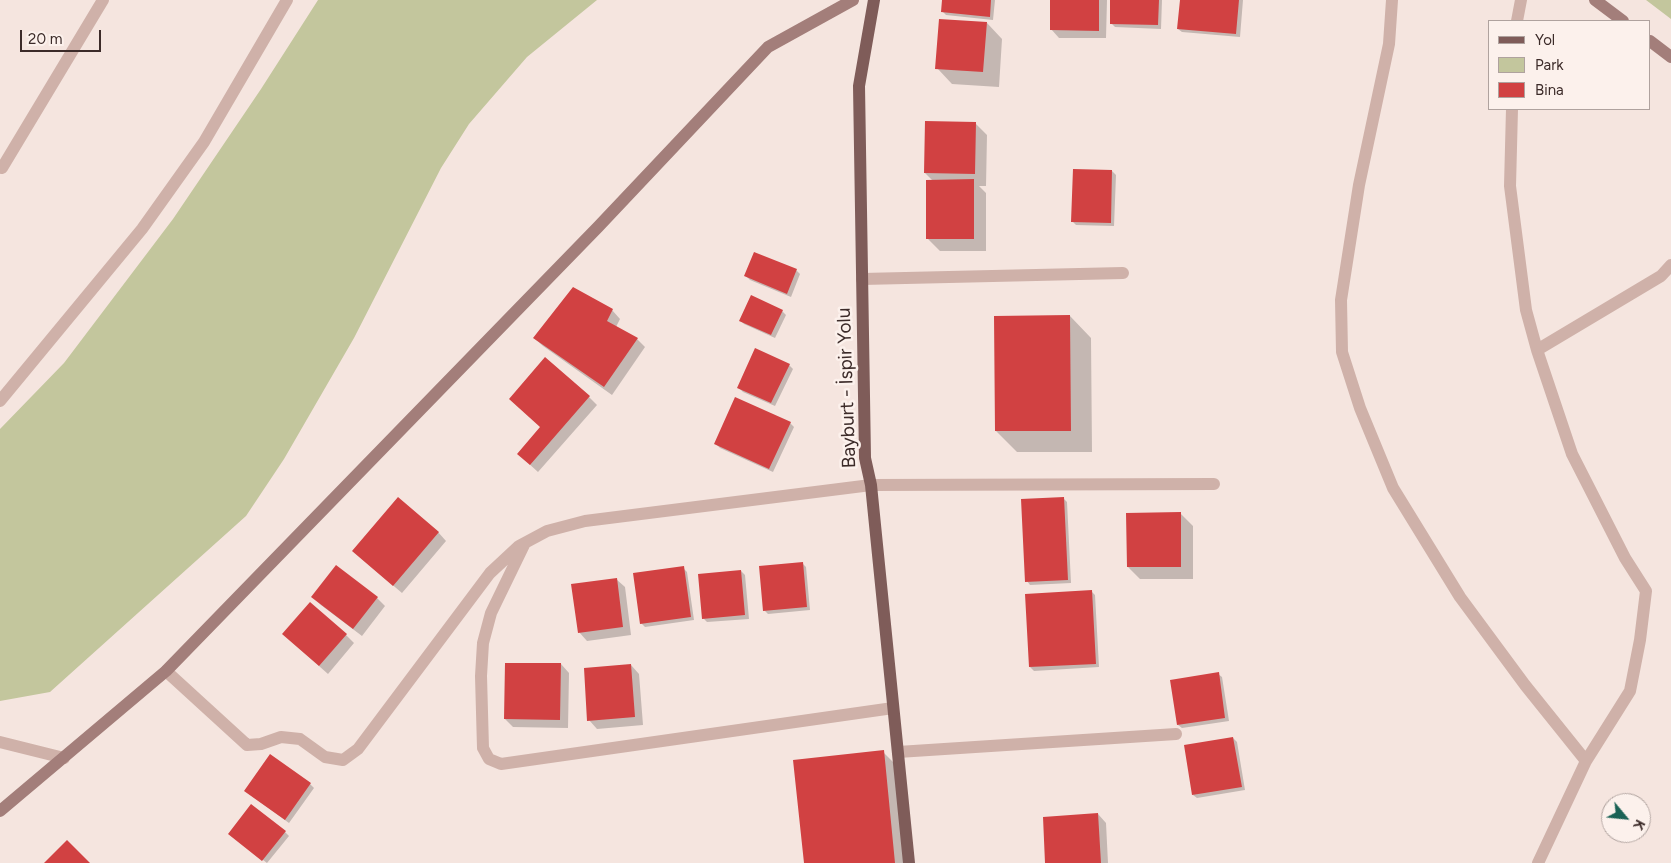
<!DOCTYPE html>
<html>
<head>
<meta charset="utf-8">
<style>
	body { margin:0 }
	#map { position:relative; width:1671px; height:863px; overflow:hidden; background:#f5e5df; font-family:Figtree,sans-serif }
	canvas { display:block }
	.legend { position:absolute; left:1488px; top:20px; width:162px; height:90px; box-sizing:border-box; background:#fcf1ec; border:1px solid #afa29e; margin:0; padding:6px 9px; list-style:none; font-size:15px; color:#3c2b29 }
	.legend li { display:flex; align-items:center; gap:10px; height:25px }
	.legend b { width:25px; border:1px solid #afa29e }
	.north { position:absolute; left:1601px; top:793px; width:50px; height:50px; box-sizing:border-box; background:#fcf1ec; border:1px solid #afa29e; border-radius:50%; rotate:118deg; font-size:14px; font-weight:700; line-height:20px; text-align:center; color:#3c2b29 }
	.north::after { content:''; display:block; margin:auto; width:18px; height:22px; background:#1a6255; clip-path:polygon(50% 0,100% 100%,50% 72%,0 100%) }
	.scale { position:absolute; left:20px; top:30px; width:81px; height:22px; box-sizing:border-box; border:2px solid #3c2b29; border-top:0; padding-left:6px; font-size:15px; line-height:18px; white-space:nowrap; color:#3c2b29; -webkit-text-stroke:4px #fcf1ec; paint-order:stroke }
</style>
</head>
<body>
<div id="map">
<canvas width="1671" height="863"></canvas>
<ul class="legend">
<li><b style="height:6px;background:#7f5c59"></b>Yol</li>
<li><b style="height:14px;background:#c3c69d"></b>Park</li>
<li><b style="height:14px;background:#d14142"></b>Bina</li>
</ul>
<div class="north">K</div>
<div class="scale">20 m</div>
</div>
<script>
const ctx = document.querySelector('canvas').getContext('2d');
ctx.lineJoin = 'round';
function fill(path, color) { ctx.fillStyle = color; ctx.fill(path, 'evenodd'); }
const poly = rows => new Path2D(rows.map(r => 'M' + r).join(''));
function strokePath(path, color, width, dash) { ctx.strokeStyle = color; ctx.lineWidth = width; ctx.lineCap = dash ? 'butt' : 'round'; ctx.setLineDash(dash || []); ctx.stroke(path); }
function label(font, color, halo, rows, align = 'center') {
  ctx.font = font + ' Figtree,sans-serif'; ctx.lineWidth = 5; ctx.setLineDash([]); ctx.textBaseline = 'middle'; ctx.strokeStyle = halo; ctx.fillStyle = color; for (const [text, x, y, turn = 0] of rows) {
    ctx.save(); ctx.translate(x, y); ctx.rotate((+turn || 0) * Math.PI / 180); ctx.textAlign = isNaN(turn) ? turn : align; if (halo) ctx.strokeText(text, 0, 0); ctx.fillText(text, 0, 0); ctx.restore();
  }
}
fill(poly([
	[318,0,597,0,527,57,469,124,441,168,354,338,284,459,246,516,50,692,0,701,0,429,64,363,173,219,261,89],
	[1646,0,1671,0,1671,19]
]), '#c3c69d');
fill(poly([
	[943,0,995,0,993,20,946,15,942,11],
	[1051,0,1107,0,1106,38,1059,38,1051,29],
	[1112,0,1162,0,1161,29,1115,27,1111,23],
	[1181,0,1243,0,1240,37,1182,32,1178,29],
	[987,23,1002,39,999,87,952,84,937,68],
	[975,123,987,135,986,186,979,186,986,193,986,251,940,251,928,239,933,181,925,173],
	[1112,171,1116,175,1114,226,1076,225,1072,221],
	[796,270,800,274,791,297,750,280,746,276],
	[612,310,620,319,616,327,637,339,645,347,612,395,543,346,534,338],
	[782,311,786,315,775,338,744,324,740,320],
	[1070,316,1091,338,1092,452,1017,452,996,431],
	[789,365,793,369,775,406,743,392,739,388],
	[589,397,597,405,538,472,527,462,541,427],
	[790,423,794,427,773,472,720,448,716,444],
	[1063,498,1067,502,1071,583,1030,585,1027,581],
	[1180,513,1193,526,1193,579,1140,579,1128,567],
	[438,532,446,541,402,593,362,559],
	[802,563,806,567,810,610,768,614,764,610],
	[336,567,377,598,385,606,362,636,321,605,313,597],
	[683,568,687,572,694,620,645,627,641,623],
	[741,571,745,575,749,619,707,622,703,618],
	[616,579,625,587,631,635,587,641,579,632],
	[1092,592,1095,595,1099,667,1034,671,1030,667],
	[283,634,346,635,354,643,328,674],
	[561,664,569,673,568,728,513,727,505,719],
	[631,665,639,674,643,725,597,729,589,720],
	[1218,674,1222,677,1229,721,1182,728,1178,725],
	[1233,738,1237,742,1245,790,1197,798,1193,795],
	[883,752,899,768,909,863,805,863],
	[310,784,314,788,289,823,245,791],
	[1098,814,1106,823,1108,863,1047,863],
	[285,832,289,836,267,863,233,837]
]), '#0003');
fill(poly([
	[942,0,991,0,990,17,941,12],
	[1050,0,1099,0,1099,31,1050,30],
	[1110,0,1159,0,1158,25,1110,24],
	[1180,0,1239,0,1236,34,1177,29],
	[939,19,987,22,983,72,935,69],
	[925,121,976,122,975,174,924,173],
	[1073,169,1112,170,1111,223,1071,222],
	[974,179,974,239,926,239,926,180],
	[754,252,797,269,787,294,744,276],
	[573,287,613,309,607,321,638,338,604,387,533,338],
	[751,295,783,310,771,335,739,321],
	[1070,315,1071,431,995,431,994,316],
	[755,348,790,364,771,403,737,388],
	[545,357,590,396,530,465,517,454,540,427,509,399],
	[735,397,791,422,769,469,714,444],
	[398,497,439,532,393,586,352,551],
	[1064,497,1068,580,1025,582,1021,499],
	[1181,512,1181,567,1127,567,1126,513],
	[803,562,807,607,763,611,759,566],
	[336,565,378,597,353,629,311,597],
	[684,566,691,617,640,624,633,573],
	[741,570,745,615,702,619,698,574],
	[617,578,623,627,578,633,571,584],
	[1092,590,1096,664,1029,667,1025,594],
	[310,602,347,634,319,666,282,634],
	[505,663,561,663,560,720,504,719],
	[631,664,635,717,587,721,584,668],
	[1219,672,1225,718,1177,725,1170,680],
	[1233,737,1242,787,1192,795,1184,745],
	[884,750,895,863,804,863,793,760],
	[270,754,311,783,285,820,244,791],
	[251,804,286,831,262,861,228,834],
	[1098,813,1101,863,1045,863,1043,817],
	[67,840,90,863,44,863]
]), '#d14142');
strokePath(poly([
	[1392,0,1389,44,1359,185,1341,300,1342,352,1360,408,1393,488,1460,597,1525,685,1586,761],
	[1517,21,1521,0],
	[1512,109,1510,186,1526,310,1537,350,1572,454,1625,558,1646,591,1640,640,1630,691,1586,761,1538,863],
	[2,168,103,0],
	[862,279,1123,273],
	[1537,350,1661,276,1671,265],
	[0,401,142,229,204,142,287,0],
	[524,545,491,613,483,643,481,676,483,748,489,759,501,764,893,708],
	[166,671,247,745,261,744,281,737,300,739,325,757,343,760,358,749,490,573,519,546,547,531,585,521,871,485,1214,484],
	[0,742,64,758],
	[898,752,1176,734]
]), '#cfb1a9', 12);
strokePath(poly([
	[1595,0,1623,21],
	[1650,41,1671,57],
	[0,811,166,671,598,227,768,47,853,0]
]), '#a37e7a', 12);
strokePath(poly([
	[874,0,859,86,865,458,871,485,909,863]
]), '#7f5c59', 12);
label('19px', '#3c2b29', '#fcf1ec', [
	["Bayburt - İspir Yolu",847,388,-92]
]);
</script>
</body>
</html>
